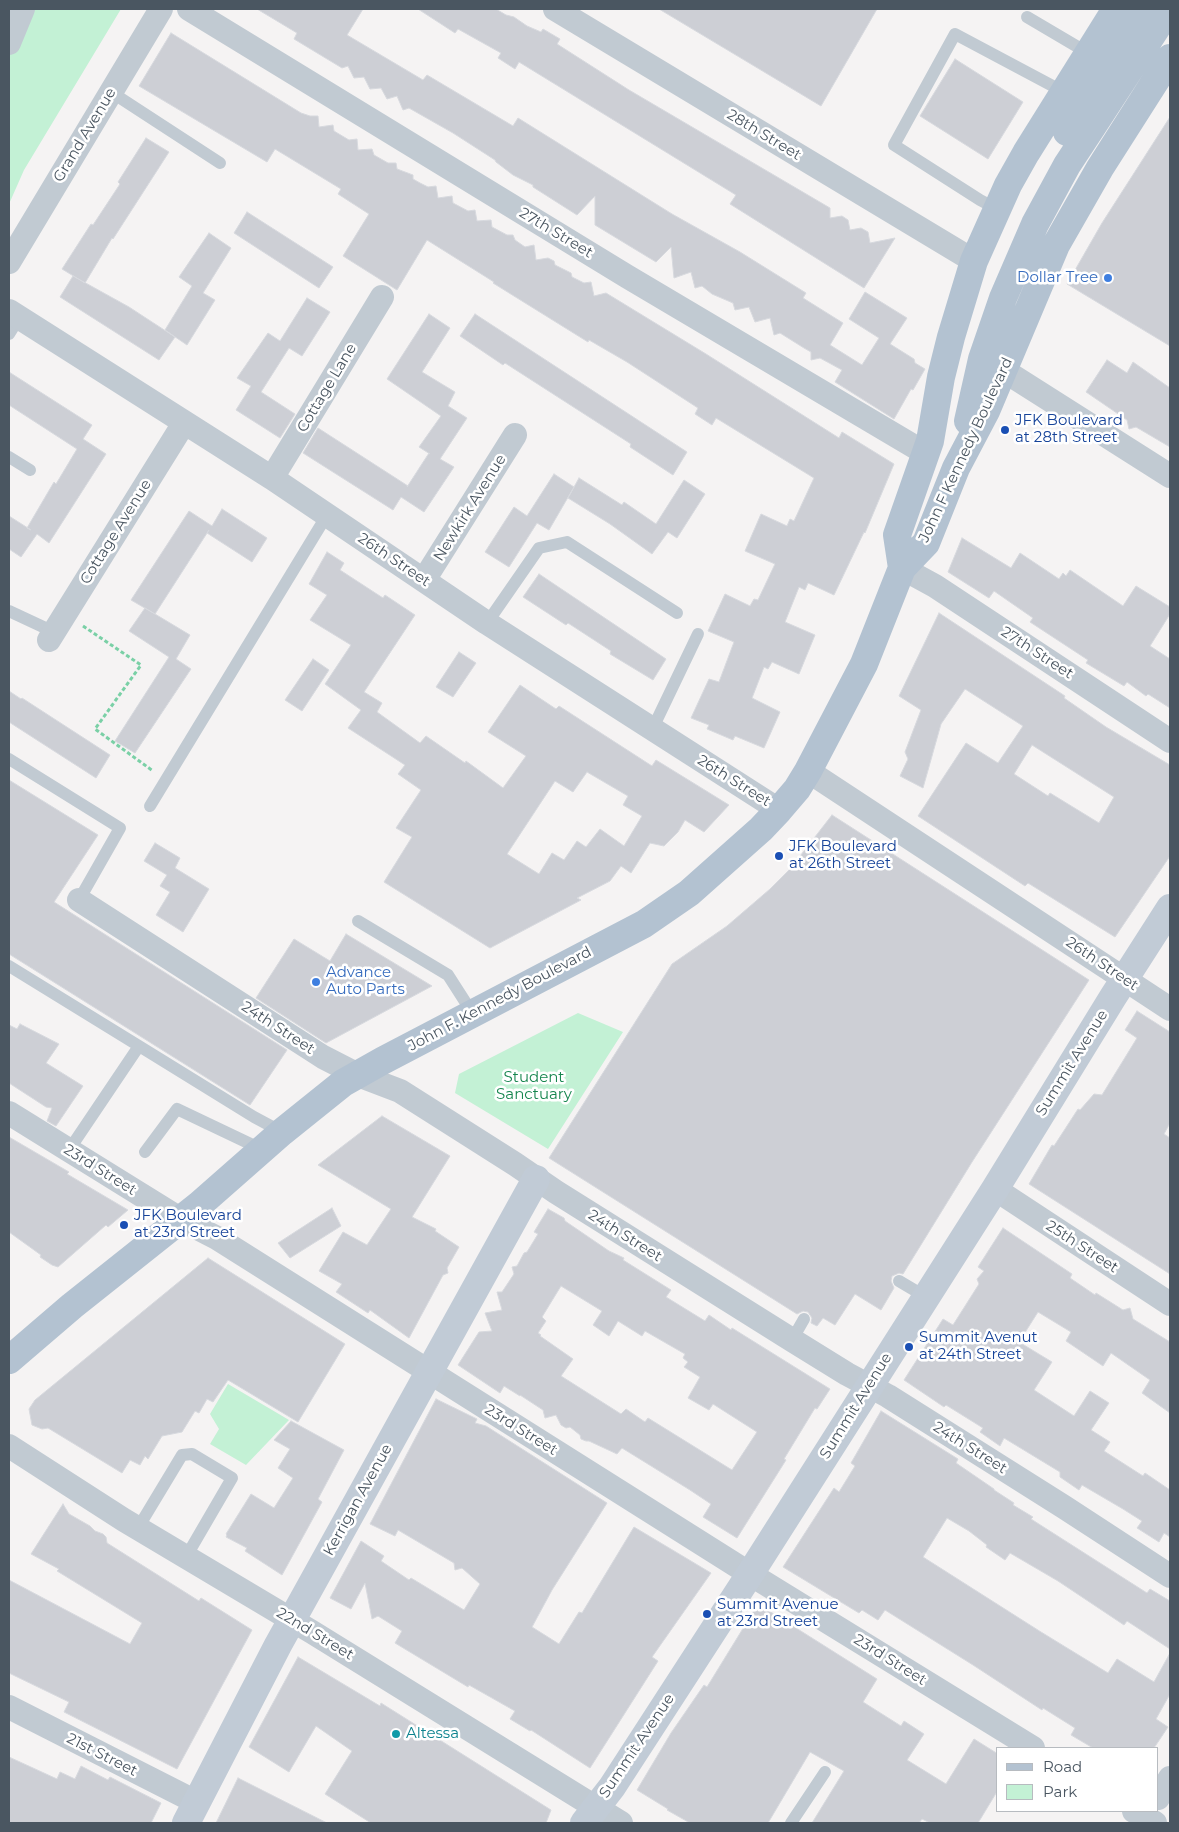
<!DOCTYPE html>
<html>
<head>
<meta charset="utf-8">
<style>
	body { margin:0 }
	#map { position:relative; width:1179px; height:1832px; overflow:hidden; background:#f5f3f3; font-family:Montserrat,sans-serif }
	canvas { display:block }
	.frame { position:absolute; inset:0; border:10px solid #4a5661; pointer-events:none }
	.legend { position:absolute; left:996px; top:1747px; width:162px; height:65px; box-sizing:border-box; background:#fff; border:1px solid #b7bbc0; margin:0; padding:6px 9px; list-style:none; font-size:15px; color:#4a5661 }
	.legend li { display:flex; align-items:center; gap:10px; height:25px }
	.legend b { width:25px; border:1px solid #b7bbc0 }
</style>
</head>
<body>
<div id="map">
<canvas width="1179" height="1832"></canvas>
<div class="frame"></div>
<ul class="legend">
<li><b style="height:6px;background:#b3c2d1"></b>Road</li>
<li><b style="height:14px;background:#c3f1d5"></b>Park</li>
</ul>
</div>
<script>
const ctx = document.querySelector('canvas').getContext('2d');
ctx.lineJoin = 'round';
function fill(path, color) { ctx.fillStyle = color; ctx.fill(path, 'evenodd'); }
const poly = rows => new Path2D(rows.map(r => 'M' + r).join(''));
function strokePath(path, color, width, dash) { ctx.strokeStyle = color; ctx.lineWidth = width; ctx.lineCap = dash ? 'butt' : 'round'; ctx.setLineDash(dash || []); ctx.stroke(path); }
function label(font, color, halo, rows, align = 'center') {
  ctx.font = font + ' Montserrat,sans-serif'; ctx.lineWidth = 5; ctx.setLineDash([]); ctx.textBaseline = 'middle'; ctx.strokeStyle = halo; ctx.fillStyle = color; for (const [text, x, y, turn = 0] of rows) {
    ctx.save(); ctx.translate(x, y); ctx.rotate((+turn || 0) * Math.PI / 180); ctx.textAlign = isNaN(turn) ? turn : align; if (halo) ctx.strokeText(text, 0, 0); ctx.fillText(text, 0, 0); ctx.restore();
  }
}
fill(poly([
	[10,9,121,9,24,170,9,204],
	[578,1013,623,1032,548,1149,455,1093,459,1074],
	[228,1384,289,1420,246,1465,210,1444,219,1429,210,1414]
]), '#c3f1d5');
const building = poly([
	[257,9,363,9,347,35,423,80,427,75,513,126,518,118,672,214,740,252,806,293,803,298,843,323,830,345,862,365,879,338,849,319,865,292,907,318,890,344,914,359,915,363,925,369,913,390,911,389,894,419,835,382,842,370,820,358,811,360,811,352,804,348,780,333,774,335,770,318,755,322,749,307,735,310,733,303,712,294,702,286,695,288,691,272,674,278,671,247,656,262,595,225,595,196,577,215,533,187,533,185,513,175,496,162,495,160,453,133,416,112,409,108,403,110,397,96,387,99,381,88,370,89,364,77,354,78,348,66,342,68,294,39,297,33,257,9],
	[418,9,496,9,506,15,514,17,527,26,541,32,543,29,560,39,557,44,629,90,830,208,830,218,842,216,848,220,850,230,861,228,868,232,870,243,895,238,864,288,730,204,736,195,519,62,515,69,498,58,501,53,458,29,455,33,418,9],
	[659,9,877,9,821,106,659,9],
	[171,33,301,113,310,116,318,116,319,127,333,125,334,131,349,140,357,139,358,150,372,149,374,155,388,163,396,163,397,169,413,175,413,179,420,183,428,187,436,186,438,198,452,196,453,203,468,211,475,210,477,221,491,220,492,227,507,235,513,235,515,240,525,247,534,245,536,260,548,258,554,261,555,265,571,273,572,277,584,283,591,282,594,296,606,293,706,354,839,438,842,432,894,464,865,533,864,532,834,595,808,583,805,590,799,587,785,622,815,635,799,674,772,662,768,669,764,667,752,698,780,712,764,748,735,736,733,740,707,729,709,725,691,718,709,679,719,682,734,642,708,631,725,594,750,606,754,599,758,600,775,564,745,551,761,514,787,526,790,519,794,521,814,478,716,418,712,425,695,414,698,408,681,397,627,362,589,340,588,342,493,283,494,282,427,240,397,290,343,256,369,214,338,194,341,189,275,149,267,162,139,86,171,33],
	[955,59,1023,102,988,159,920,116,955,59],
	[1170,117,1170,346,1067,284,1102,223,1170,117],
	[146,138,169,152,113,239,112,238,85,283,62,269,91,224,93,225,120,184,118,182,146,138],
	[247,212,333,267,319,288,234,233,247,212],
	[209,233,231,248,203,293,215,300,187,345,165,330,192,286,179,277,209,233],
	[73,276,129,307,175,337,159,360,60,297,73,276],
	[307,298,330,312,302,356,289,348,261,392,295,414,280,438,236,410,251,386,237,378,268,333,280,341,307,298],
	[429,314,450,328,422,372,455,392,448,406,467,418,440,459,454,467,424,512,401,497,393,510,303,453,318,428,408,486,407,487,429,453,430,454,419,447,441,416,387,379,429,314],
	[475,314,687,452,673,475,630,447,631,444,505,363,503,365,460,336,475,314],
	[1107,360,1127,373,1133,362,1170,388,1170,447,1136,427,1129,429,1127,420,1086,392,1107,360],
	[9,372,92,425,83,439,106,454,49,543,37,534,21,557,9,549,9,516,31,530,27,528,54,482,56,484,77,449,9,405,9,372],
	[554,474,574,487,549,530,537,523,509,567,485,552,514,507,527,516,554,474],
	[579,478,622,505,624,502,656,524,684,480,705,494,677,538,668,532,652,554,610,524,568,498,579,478],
	[222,509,267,538,252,562,207,533,209,530,155,614,131,600,189,511,212,526,222,509],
	[962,538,1011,568,1020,553,1059,579,1063,573,1066,576,1070,570,1123,606,1136,586,1170,607,1170,614,1150,646,1170,659,1170,708,1148,694,1146,696,1127,682,1124,686,1086,663,1088,660,1030,622,1033,618,994,591,989,598,948,572,962,538],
	[327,552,344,563,340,570,383,598,385,595,415,615,364,692,382,703,377,712,420,743,426,736,465,763,466,761,503,788,526,756,488,732,520,685,556,709,559,706,652,766,656,760,729,805,704,832,685,820,678,832,664,846,650,843,631,873,621,866,610,881,577,898,581,900,490,948,384,882,412,837,396,828,421,790,398,774,405,765,348,728,361,710,325,684,351,645,310,620,327,595,309,584,327,552],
	[587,772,628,796,623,805,642,816,624,846,600,829,586,847,577,841,564,860,552,853,539,874,507,854,555,781,573,792,587,772],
	[539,574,666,659,653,680,610,654,611,651,568,623,566,625,523,597,539,574],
	[145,608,190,635,176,659,191,669,135,753,115,741,169,657,129,631,145,608],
	[939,613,1065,696,1064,698,1106,727,1170,765,1170,856,1115,937,1028,883,1025,886,918,816,966,743,998,763,1023,726,965,689,941,724,923,788,900,776,908,759,905,752,921,710,899,696,939,613],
	[1032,745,1114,797,1099,823,1050,793,1048,796,1014,774,1032,745],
	[459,652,476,663,453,697,436,687,459,652],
	[313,659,329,670,302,711,285,700,313,659],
	[9,691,21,699,22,698,110,755,96,778,9,722,9,691],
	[9,780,98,835,54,902,287,1050,250,1105,9,954,9,780],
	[832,815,1089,980,972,1162,903,1274,899,1273,892,1276,891,1281,894,1288,881,1310,855,1294,835,1325,823,1318,817,1326,811,1323,812,1318,808,1312,803,1311,797,1314,549,1158,672,964,727,926,770,889,790,869,832,815],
	[155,843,180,858,175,868,209,889,183,932,156,915,170,892,160,886,167,875,144,861,155,843],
	[346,934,432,986,326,1043,256,998,294,939,330,961,346,934],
	[1137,1011,1170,1032,1170,1123,1164,1134,1170,1138,1170,1274,1029,1184,1052,1145,1054,1146,1078,1109,1080,1110,1094,1094,1102,1095,1137,1038,1125,1030,1137,1011],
	[20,1024,59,1044,46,1063,83,1086,56,1126,47,1121,52,1108,46,1107,9,1083,9,1025,17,1029,20,1024],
	[382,1116,450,1156,412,1217,436,1229,435,1231,459,1247,447,1268,448,1273,443,1275,409,1338,370,1310,368,1313,336,1292,342,1284,319,1271,343,1232,367,1245,391,1209,318,1165,382,1116],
	[9,1137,69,1172,67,1174,128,1210,108,1227,106,1225,58,1267,52,1265,40,1257,41,1255,9,1232,9,1137],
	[332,1208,341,1226,290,1258,278,1243,332,1208],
	[548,1209,564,1218,565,1221,609,1251,624,1258,623,1260,671,1290,666,1297,705,1321,709,1315,731,1330,732,1328,830,1389,817,1409,815,1408,784,1459,786,1460,737,1538,703,1517,711,1504,690,1490,622,1448,617,1454,589,1441,586,1441,581,1439,580,1435,570,1427,566,1428,561,1425,556,1415,545,1418,543,1410,520,1395,520,1396,504,1386,500,1393,458,1365,479,1332,492,1331,485,1313,502,1310,497,1292,502,1292,514,1274,512,1267,517,1266,524,1253,527,1252,538,1234,534,1232,548,1209],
	[561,1286,602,1311,593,1325,609,1336,618,1321,642,1336,645,1331,685,1354,683,1358,688,1362,684,1367,700,1377,688,1398,709,1410,713,1404,757,1432,732,1470,648,1418,645,1422,626,1409,621,1414,561,1376,573,1359,540,1336,541,1335,538,1333,546,1321,542,1317,561,1286],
	[1003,1228,1072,1274,1070,1278,1095,1295,1096,1293,1123,1310,1130,1308,1133,1319,1170,1342,1170,1413,1142,1393,1150,1380,1111,1353,1103,1366,1066,1341,1071,1332,1038,1312,1019,1342,1052,1362,1034,1390,1074,1416,1090,1391,1109,1403,1091,1430,1110,1442,1104,1451,1143,1476,1145,1473,1170,1490,1170,1537,1164,1533,1159,1542,1137,1528,1142,1521,1123,1509,1082,1485,1079,1490,1060,1477,1060,1472,1004,1438,1000,1446,980,1432,983,1428,946,1405,944,1407,904,1380,943,1319,953,1325,979,1284,977,1279,984,1271,978,1267,1003,1228],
	[208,1258,345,1344,298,1422,228,1380,213,1402,207,1399,199,1413,195,1411,182,1432,162,1436,148,1459,145,1456,140,1465,130,1460,122,1473,48,1428,42,1429,32,1425,29,1409,35,1400,208,1258],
	[436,1399,477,1419,475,1423,486,1426,607,1503,552,1590,532,1627,559,1644,579,1612,582,1613,634,1527,711,1573,652,1657,658,1661,590,1768,531,1730,530,1731,510,1719,515,1711,469,1685,468,1687,395,1643,402,1631,378,1616,372,1619,365,1583,351,1609,330,1598,361,1541,384,1556,381,1561,409,1580,411,1578,464,1610,480,1584,462,1568,455,1570,454,1563,398,1530,395,1536,370,1524,436,1399],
	[881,1411,958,1459,956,1463,994,1489,994,1490,1014,1503,1013,1505,1033,1517,1031,1519,1147,1593,1150,1589,1170,1601,1170,1649,1127,1621,1124,1625,1058,1581,1010,1553,1005,1560,986,1547,987,1545,969,1531,947,1518,923,1557,1041,1632,1108,1673,1117,1659,1154,1682,1170,1653,1170,1694,1156,1719,1168,1727,1154,1748,1093,1748,1071,1735,1075,1728,1043,1708,1042,1710,973,1665,885,1610,878,1620,862,1610,859,1613,783,1567,834,1488,839,1492,855,1466,851,1463,881,1411],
	[291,1421,344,1450,318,1499,322,1502,282,1575,245,1551,247,1548,226,1537,227,1535,226,1534,251,1494,274,1508,293,1478,278,1468,290,1449,274,1440,291,1421],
	[63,1504,69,1514,90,1526,95,1531,103,1534,106,1537,107,1543,199,1601,201,1598,252,1630,177,1769,64,1712,69,1702,9,1673,9,1580,130,1644,142,1623,57,1571,59,1569,31,1554,63,1504],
	[758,1604,877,1679,863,1702,901,1726,904,1721,924,1734,907,1760,946,1784,974,1739,998,1754,998,1790,978,1823,930,1823,922,1819,919,1823,812,1823,844,1771,810,1752,768,1823,690,1823,667,1810,668,1809,637,1790,671,1733,704,1685,707,1687,758,1604],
	[298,1657,380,1706,381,1703,551,1810,546,1823,371,1823,325,1794,352,1751,316,1726,289,1772,249,1747,298,1657],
	[9,1757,57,1779,60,1772,75,1779,81,1766,108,1780,110,1777,161,1803,151,1823,9,1823,9,1757],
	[238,1778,327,1823,216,1823,238,1778]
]);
fill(building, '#cdcfd5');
strokePath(building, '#d7d9de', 1);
strokePath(poly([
	[83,626,141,665,95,729,153,771]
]), '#7ad0a6', 3, [4, 2.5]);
strokePath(poly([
	[1027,17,1088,53],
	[111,92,220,163],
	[997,209,980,200,894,145,955,34,1064,92],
	[9,334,19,318],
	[9,457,30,470],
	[9,611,54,632],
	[487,623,539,548,567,542,677,613],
	[652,730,698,634],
	[9,759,120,828,79,900],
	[150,806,327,515],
	[358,921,448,975,473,1014],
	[9,966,139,1046],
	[69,1150,139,1046,254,1117,282,1132],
	[145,1152,177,1109,261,1149],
	[899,1281,926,1297],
	[792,1340,804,1319],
	[138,1528,182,1455,192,1454,232,1478,186,1557],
	[791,1823,825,1772]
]), '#c1cad2', 12);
strokePath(poly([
	[189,9,628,277,925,453],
	[555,9,974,261],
	[9,43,23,9],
	[9,262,161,9],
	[9,311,272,478,487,623,779,810],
	[1003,370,1170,476],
	[272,478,382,297],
	[902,568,935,586,1170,741],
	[424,580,515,435],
	[49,640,184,423],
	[808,771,1170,1009],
	[79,900,323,1057,358,1075,400,1091,515,1164,556,1192,792,1340,847,1374,888,1396,1064,1507,1170,1576],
	[9,1113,180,1219,217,1238,750,1574,1033,1748],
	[995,1189,1170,1304],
	[9,1446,124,1520,312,1632,621,1823],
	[9,1707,196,1802],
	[1158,1798,1170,1778],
	[1134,1811,1155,1823]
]), '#c1cad2', 24);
strokePath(poly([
	[186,1823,278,1645,536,1179],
	[584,1823,612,1787,750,1574,995,1189,1113,997,1170,908]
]), '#c1cbd6', 28);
strokePath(poly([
	[1067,132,1128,33,1140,9],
	[968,421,982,359,1003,298,1035,224,1067,165,1092,127,1159,24,1170,12],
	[902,568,897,535,930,441,941,377,951,337,974,261,1008,185,1026,153,1116,9],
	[9,1360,72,1306,199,1205,282,1132,343,1083,382,1061,644,924,689,893,761,829,779,810,797,789,808,771,864,664,902,568,926,543,956,468,986,411,1056,245,1100,168,1170,58]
]), '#b3c2d1', 28);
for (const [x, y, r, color] of [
	[1108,278,5,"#3f7fe0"],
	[1005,430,5,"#1a4fb4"],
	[779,856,5,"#1a4fb4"],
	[316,982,5,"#3f7fe0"],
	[124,1225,5,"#1a4fb4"],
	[909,1347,5,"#1a4fb4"],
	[707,1614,5,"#1a4fb4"],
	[396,1734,5,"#0f9aa8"]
]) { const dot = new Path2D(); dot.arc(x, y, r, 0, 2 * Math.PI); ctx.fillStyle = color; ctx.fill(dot); strokePath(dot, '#fff', 2); }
label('15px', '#4a5661', '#fff', [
	["Grand Avenue",85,135,-59],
	["28th Street",764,135,31],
	["27th Street",556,233,31],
	["Cottage Lane",327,388,-59],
	["John F Kennedy Boulevard",966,450,-65],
	["Newkirk Avenue",470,508,-58],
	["Cottage Avenue",116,532,-58],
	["26th Street",394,560,34],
	["27th Street",1037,653,33],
	["26th Street",734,781,32],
	["26th Street",1102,964,34],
	["John F. Kennedy Boulevard",500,999,-28],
	["24th Street",278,1028,33],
	["Summit Avenue",1072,1063,-58],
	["23rd Street",100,1170,32],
	["24th Street",625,1236,32],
	["25th Street",1082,1247,33],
	["Summit Avenue",856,1406,-58],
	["23rd Street",521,1430,32],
	["24th Street",970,1448,32],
	["Kerrigan Avenue",358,1500,-61],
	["22nd Street",315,1634,31],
	["23rd Street",890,1660,32],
	["Summit Avenue",637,1746,-56],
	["21st Street",102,1755,27]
]);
label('15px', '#366cbe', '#fff', [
	["Dollar Tree",1098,278],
	["Advance",326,973,"left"],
	["Auto Parts",326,990,"left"]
], 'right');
label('15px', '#164399', '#fff', [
	["JFK Boulevard",1015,421],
	["at 28th Street",1015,438],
	["JFK Boulevard",789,847],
	["at 26th Street",789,864],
	["JFK Boulevard",134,1216],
	["at 23rd Street",134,1233],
	["Summit Avenut",919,1338],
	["at 24th Street",919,1355],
	["Summit Avenue",717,1605],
	["at 23rd Street",717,1622]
], 'left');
label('15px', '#17864f', '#fff', [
	["Student",534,1078],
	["Sanctuary",534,1095]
]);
label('15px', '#0d838f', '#fff', [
	["Altessa",406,1734]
], 'left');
</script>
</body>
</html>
